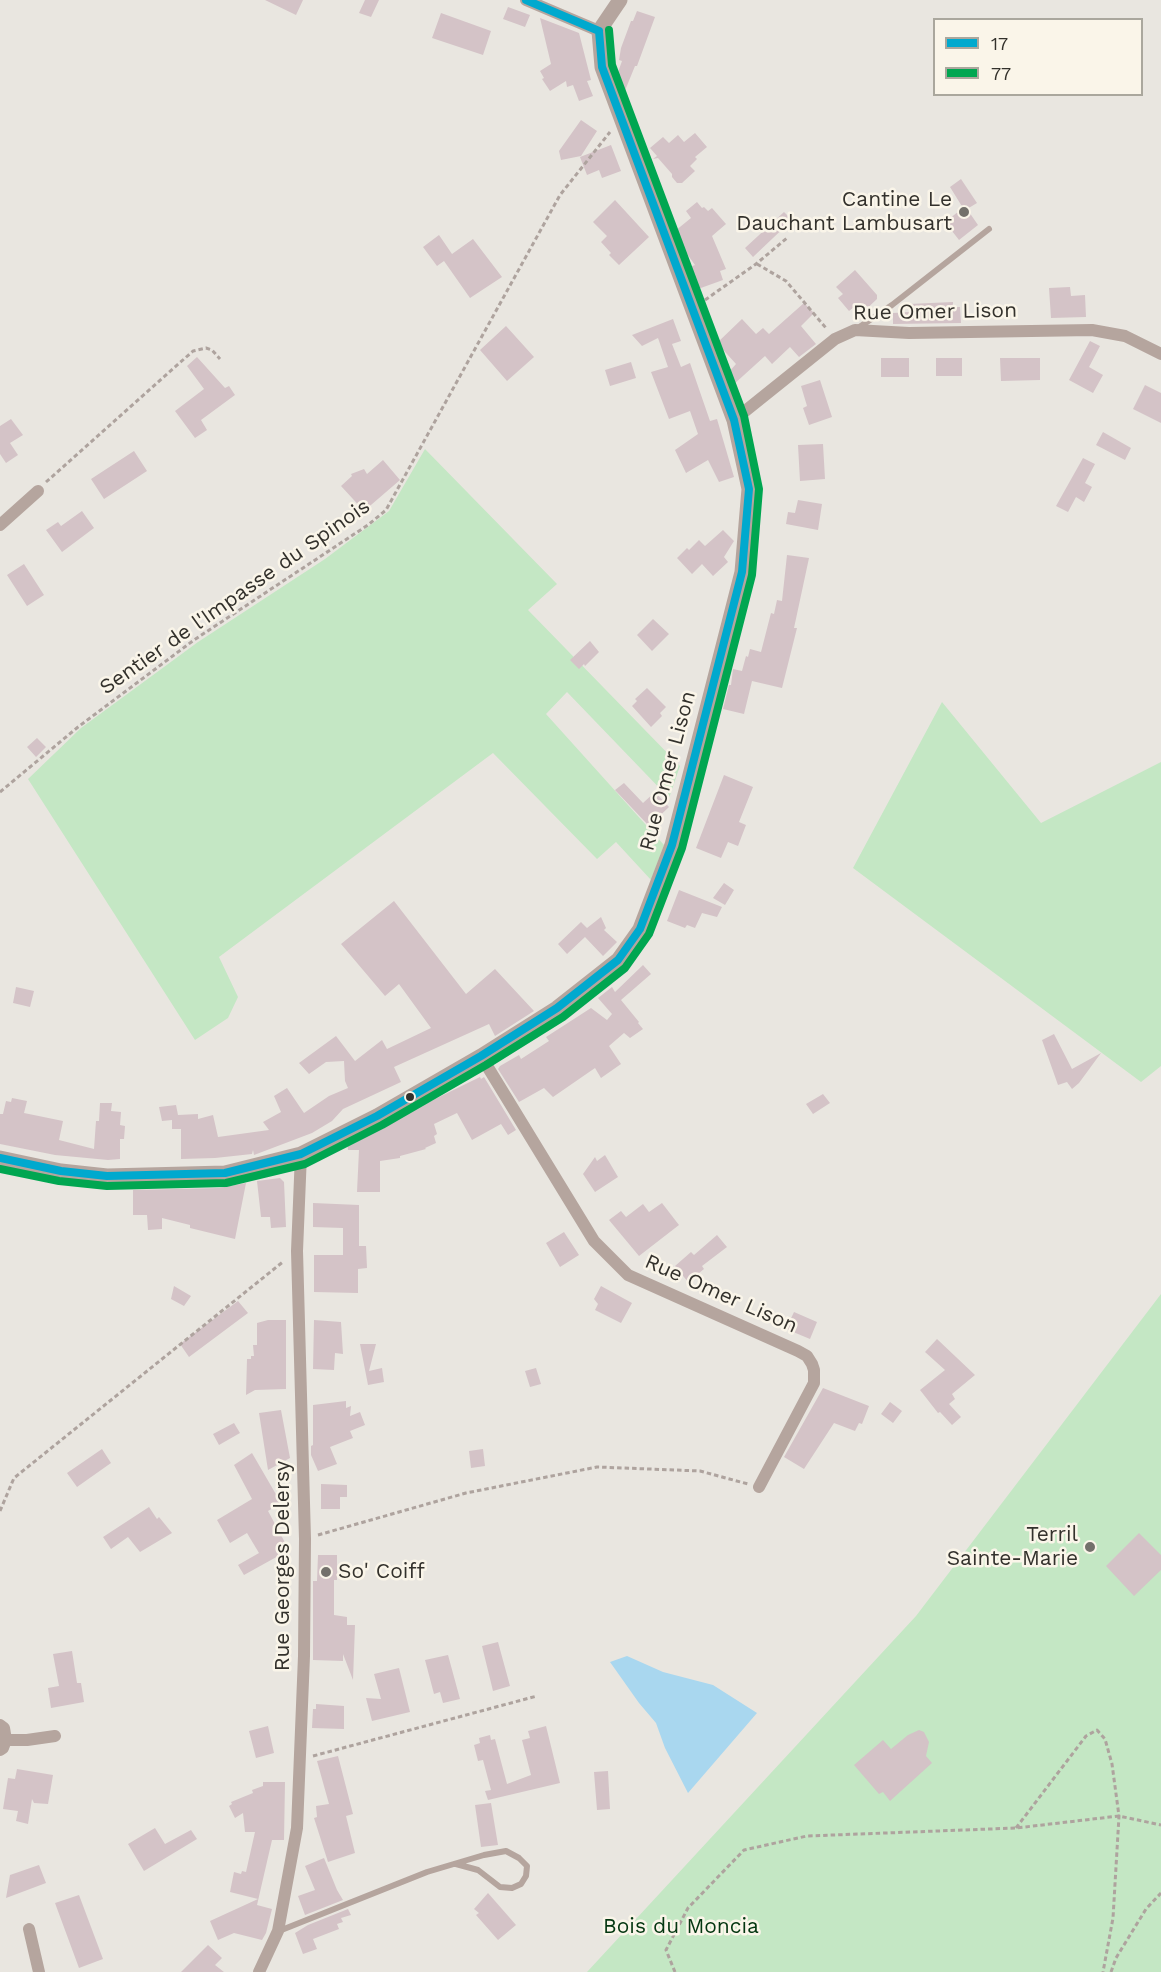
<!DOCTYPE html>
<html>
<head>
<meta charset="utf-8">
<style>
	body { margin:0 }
	#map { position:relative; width:1161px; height:1972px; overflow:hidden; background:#e9e6e0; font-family:"Work Sans",sans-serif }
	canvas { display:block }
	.legend { position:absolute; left:933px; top:18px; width:210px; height:78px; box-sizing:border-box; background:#faf5e9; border:2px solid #aaa79d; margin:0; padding:8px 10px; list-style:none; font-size:18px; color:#33312c }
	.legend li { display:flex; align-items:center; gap:12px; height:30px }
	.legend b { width:30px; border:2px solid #aaa79d }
</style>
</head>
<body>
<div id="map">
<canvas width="1161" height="1972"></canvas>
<ul class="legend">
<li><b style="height:8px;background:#00a9ce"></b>17</li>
<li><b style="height:8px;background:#00a651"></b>77</li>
</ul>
</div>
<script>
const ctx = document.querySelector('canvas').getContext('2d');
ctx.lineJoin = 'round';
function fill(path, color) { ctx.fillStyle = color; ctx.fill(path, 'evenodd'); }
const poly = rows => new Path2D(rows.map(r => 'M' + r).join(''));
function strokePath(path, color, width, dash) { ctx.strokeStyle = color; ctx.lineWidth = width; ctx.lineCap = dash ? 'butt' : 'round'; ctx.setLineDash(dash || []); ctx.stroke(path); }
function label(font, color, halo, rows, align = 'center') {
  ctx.font = font + ' "Work Sans",sans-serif'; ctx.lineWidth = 5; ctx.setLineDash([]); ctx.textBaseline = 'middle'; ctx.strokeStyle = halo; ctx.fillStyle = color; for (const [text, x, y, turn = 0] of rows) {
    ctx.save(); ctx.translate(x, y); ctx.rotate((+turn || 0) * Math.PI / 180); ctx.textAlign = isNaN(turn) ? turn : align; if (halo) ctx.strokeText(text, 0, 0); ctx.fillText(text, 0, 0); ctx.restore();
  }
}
fill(poly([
	[425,449,557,584,528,610,680,766,669,798,567,692,546,714,664,845,651,880,616,842,597,859,493,753,219,957,238,997,228,1018,195,1040,28,779,81,728,198,642,325,559,389,511],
	[942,702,1041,823,1161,762,1161,1066,1141,1082,853,868],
	[1161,1294,1161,1972,587,1972,916,1616]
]), '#c4e7c4');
fill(poly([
	[627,1656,663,1672,713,1685,757,1713,688,1793,665,1748,656,1723,639,1703,610,1662]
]), '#a9d7ef');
fill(poly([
	[265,0,303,0,296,15],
	[365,0,379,0,371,17,359,13],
	[508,7,530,15,525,27,503,19],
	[637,11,655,17,637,66,635,66,624,93,617,75,622,61,619,60,621,48,631,21,633,21],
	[441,13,491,31,483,55,432,38],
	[540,18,579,33,591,80,587,81,593,96,579,101,573,85,567,87,566,81,550,91,542,79,544,78,540,71,551,64],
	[581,120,597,131,581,156,561,160,559,151],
	[695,133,707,147,695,157,697,159,690,166,695,171,682,183,677,183,672,177,672,174,658,158,653,159,657,156,650,148,663,137,669,143,678,135,684,142],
	[611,145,621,171,602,178,599,170,587,175,580,157],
	[961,179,977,203,967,209,978,225,959,240,945,222,963,208,950,187],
	[615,200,649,237,619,265,609,255,611,253,601,242,607,236,593,222],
	[697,202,702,208,704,207,708,211,712,208,726,224,712,236,726,269,720,271,723,280,698,289,690,267,695,265,677,240,675,231,691,218,686,211],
	[784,212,792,220,753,257,745,248],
	[439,235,452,254,473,239,502,277,470,298,444,261,437,266,423,247],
	[855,270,877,295,877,299,861,314,854,307,849,311,838,298,843,294,836,287],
	[1070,287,1071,296,1085,295,1086,317,1051,318,1049,288],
	[953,302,953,307,960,307,961,323,893,324,893,313,909,312,909,304],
	[804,303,814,313,801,326,816,344,799,357,790,347,772,364,765,356,733,385,728,373,736,364,717,343,742,319,756,334,763,328,769,334],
	[673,319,681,341,672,344,681,367,690,363,710,421,717,419,734,477,719,482,708,460,686,473,675,450,698,434,690,411,669,419,651,372,668,367,658,338,642,346,632,335],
	[506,326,534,357,507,381,480,350],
	[1090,341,1100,346,1089,367,1103,375,1093,393,1069,380],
	[197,357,225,388,229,386,235,395,201,420,207,430,195,438,175,411,204,389,187,366],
	[881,358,909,358,909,377,881,377],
	[936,358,962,358,962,376,936,376],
	[1000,358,1040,358,1040,380,1001,381],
	[631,362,636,378,610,386,605,370],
	[820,380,832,417,809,425,803,408,807,406,801,386],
	[1145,385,1161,393,1161,423,1133,409],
	[11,419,23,435,10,443,18,455,6,463,0,454,0,426],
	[1103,432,1131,448,1125,460,1096,445],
	[823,444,825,479,800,481,798,445],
	[134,451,147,471,104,499,91,479],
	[1083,458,1095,464,1085,483,1092,487,1084,502,1076,497,1068,512,1056,506],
	[383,460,400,480,364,511,341,486,352,476,351,474,364,469,367,474],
	[798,500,822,504,818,530,786,524,788,512,795,513],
	[82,511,94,528,62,552,46,530,58,522,61,526],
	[723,530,734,541,724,557,728,562,713,576,702,564,692,574,677,558,687,548,689,550,699,540,705,546],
	[787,555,809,558,794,628,797,628,782,688,752,681,744,714,723,709,729,685,731,685,733,669,742,671,746,656,748,657,750,649,761,652,771,613,774,614,777,600,782,601],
	[24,564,44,595,27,606,7,575],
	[653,619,669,634,652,651,637,635],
	[590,641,599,652,585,666,584,664,579,669,570,660],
	[647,688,666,707,660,713,662,716,651,727,632,706,637,701,635,699],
	[37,738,46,747,36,757,27,747],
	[724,775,753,787,739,822,746,825,738,846,728,842,721,858,696,848],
	[624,783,643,803,655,792,669,807,649,826,615,790],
	[724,883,734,890,725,905,713,898],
	[679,890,722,907,717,917,702,913,695,928,687,925,685,928,667,921],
	[394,901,466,994,495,969,534,1011,495,1036,489,1024,394,1067,401,1082,343,1109,332,1121,312,1133,254,1155,253,1150,252,1154,215,1158,181,1159,181,1129,172,1129,172,1120,162,1121,159,1107,176,1105,178,1115,198,1114,198,1119,213,1115,218,1137,269,1130,263,1122,281,1112,274,1096,287,1088,304,1113,329,1096,348,1088,345,1081,344,1061,326,1062,309,1074,299,1063,336,1036,355,1061,382,1040,387,1049,431,1028,399,984,385,996,341,944],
	[601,917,606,928,604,930,617,942,603,956,585,937,567,954,558,944,581,922,587,928],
	[643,965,651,974,621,1000,639,1022,638,1023,643,1029,630,1038,624,1033,609,1046,621,1064,601,1078,595,1068,553,1097,544,1088,519,1102,498,1069,500,1066,519,1055,521,1059,549,1041,546,1037,591,1008,607,1020,612,1014,598,998,612,987,615,992],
	[16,987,34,991,30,1007,13,1003],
	[1054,1034,1072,1069,1101,1053,1079,1083,1072,1089,1067,1082,1058,1085,1042,1040],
	[480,1077,481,1079,484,1077,516,1130,508,1135,501,1124,472,1140,457,1113,434,1124,437,1134,434,1136,436,1143,425,1148,426,1149,400,1156,400,1158,380,1161,380,1192,357,1192,359,1150,348,1150,347,1142],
	[823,1094,830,1103,813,1114,806,1104],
	[12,1098,27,1101,24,1113,63,1121,59,1140,94,1149,96,1121,99,1121,100,1103,112,1103,111,1111,121,1112,120,1125,125,1126,124,1139,120,1139,120,1159,108,1160,55,1155,0,1144,0,1114,3,1114,6,1101,11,1102],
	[605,1155,618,1177,595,1192,583,1174,595,1157,597,1161],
	[280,1178,284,1182,286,1227,271,1228,270,1217,261,1217,257,1181],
	[246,1183,235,1239,190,1228,190,1225,162,1218,162,1229,148,1230,147,1215,133,1215,133,1190,219,1188],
	[313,1203,359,1205,359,1246,366,1246,367,1268,358,1269,358,1293,314,1292,314,1255,343,1255,343,1228,313,1227],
	[662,1203,679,1225,639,1256,609,1220,621,1211,626,1217,643,1204,649,1212],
	[564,1232,579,1255,560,1267,546,1243],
	[717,1235,727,1247,702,1266,704,1269,688,1282,675,1266,691,1252,694,1255],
	[174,1286,191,1296,184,1306,171,1299],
	[601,1286,632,1303,621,1323,595,1310,598,1304,594,1299],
	[238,1301,248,1313,189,1357,180,1344],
	[794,1312,817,1322,810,1339,786,1329],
	[268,1320,286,1320,286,1389,255,1390,246,1395,247,1359,251,1359,251,1356,254,1356,253,1345,257,1345,257,1323],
	[314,1320,341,1322,343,1354,335,1353,334,1370,313,1369],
	[937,1339,975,1375,952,1394,955,1399,949,1404,961,1417,952,1425,940,1412,938,1413,920,1390,945,1370,925,1352],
	[360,1344,376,1344,369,1371,382,1368,384,1382,368,1385],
	[536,1368,541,1384,530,1387,525,1371],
	[823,1388,869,1406,862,1424,859,1423,855,1431,834,1423,804,1469,784,1457],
	[346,1401,346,1408,351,1406,350,1416,360,1412,365,1425,350,1431,353,1438,330,1447,337,1464,318,1471,311,1455,311,1446,313,1445,313,1405],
	[890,1402,902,1411,893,1423,881,1414],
	[281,1410,290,1458,268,1470,259,1413],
	[234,1423,240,1433,219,1445,213,1434],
	[102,1449,111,1463,77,1487,67,1473],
	[483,1449,485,1466,471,1468,469,1451],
	[252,1453,281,1503,268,1511,289,1550,244,1575,238,1565,259,1553,247,1533,230,1543,217,1520,252,1499,234,1465],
	[321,1484,347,1485,347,1497,340,1497,340,1509,321,1509],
	[149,1507,157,1519,159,1517,172,1533,140,1552,128,1537,111,1549,103,1537],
	[1139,1533,1161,1555,1161,1570,1134,1596,1106,1566],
	[318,1555,337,1555,337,1580,334,1580,334,1615,347,1617,347,1625,355,1625,353,1680,343,1654,343,1661,313,1660,313,1581,317,1581],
	[498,1642,510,1686,493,1691,482,1646],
	[72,1651,77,1683,81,1683,84,1702,51,1708,48,1688,59,1686,53,1654],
	[448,1655,460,1699,443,1703,440,1692,434,1694,425,1660],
	[399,1668,410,1712,372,1721,366,1698,381,1699,374,1674],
	[316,1704,344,1706,344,1729,312,1728,313,1709,316,1709],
	[268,1726,274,1753,256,1758,249,1731],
	[546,1726,560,1783,488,1800,485,1791,491,1790,483,1760,478,1761,474,1745,480,1743,479,1738,490,1735,491,1740,495,1739,507,1784,531,1775,522,1740,530,1738,528,1731],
	[919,1730,924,1732,929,1742,926,1756,932,1763,890,1801,883,1792,879,1794,854,1765,883,1740,891,1749,908,1735],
	[338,1756,353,1814,346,1816,355,1853,328,1862,314,1818,317,1817,316,1806,329,1804,317,1761],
	[17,1769,53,1775,48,1804,34,1803,32,1799,28,1824,16,1821,18,1811,3,1809,8,1778,15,1779],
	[608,1771,610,1809,597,1810,594,1772],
	[263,1782,285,1782,284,1840,272,1840,257,1905,272,1909,266,1933,262,1940,234,1933,218,1940,210,1921,258,1899,230,1892,234,1872,241,1874,242,1871,246,1872,255,1832,245,1832,243,1813,235,1818,229,1806,232,1804,231,1802,253,1793,252,1790,263,1786],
	[491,1803,498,1845,481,1847,475,1805],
	[155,1828,165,1844,191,1830,197,1839,144,1871,128,1844],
	[324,1858,337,1890,343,1900,305,1915,298,1896,315,1890,305,1866],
	[39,1865,46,1883,6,1898,10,1875],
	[488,1893,516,1925,498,1940,476,1915,479,1913,474,1909],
	[79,1895,103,1959,79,1968,55,1903],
	[348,1909,351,1915,341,1918,343,1922,337,1924,339,1929,313,1939,317,1949,303,1954,295,1933,308,1925],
	[208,1945,222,1958,215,1965,224,1972,181,1972]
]), '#d4c3c7');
strokePath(poly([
	[757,264,786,281,826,328],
	[705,300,756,264,787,238],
	[46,482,193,351,206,348,212,350,220,359],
	[0,792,78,727,194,640,368,525,386,510,560,195,610,132],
	[0,1511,14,1478,284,1261],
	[318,1535,466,1493,597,1467,700,1471,748,1484],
	[313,1756,537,1696],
	[1016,1828,1086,1736,1097,1730,1105,1739,1112,1764,1119,1816,1113,1918,1103,1972],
	[675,1972,666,1950,688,1908,744,1850,807,1836,1016,1828,1119,1816,1161,1825],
	[1111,1972,1116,1958,1146,1909,1161,1893]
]), '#aea39e', 3, [4.5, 3]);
strokePath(poly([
	[858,328,892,305,989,229],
	[279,1931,427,1872,484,1855,506,1851,519,1858,527,1866,526,1876,521,1884,512,1888,500,1887,478,1870,456,1864]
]), '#b5a59e', 6);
strokePath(poly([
	[526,0,599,31],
	[734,420,835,339,855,330,909,333,1092,330,1125,336,1161,354],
	[0,525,38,491],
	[481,1056,594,1241,628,1275,798,1351,807,1356,812,1364,814,1370,814,1383,759,1487],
	[0,1725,4,1728,6,1740,3,1748,0,1750],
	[6,1740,27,1740,55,1736],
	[29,1929,39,1972],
	[259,1972,278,1931,297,1828,304,1656,305,1539,297,1251,301,1154]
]), '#b5a59e', 12);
strokePath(poly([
	[0,1158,61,1171,107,1176,225,1173,301,1154,377,1116,481,1056,557,1008,618,960,640,929,672,845,742,572,749,489,734,420,602,67,599,31,620,0]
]), '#b5a59e', 15);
strokePath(poly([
	[526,0,599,31],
	[0,1158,61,1171,107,1176,225,1173,301,1154,377,1116,481,1056,557,1008,618,960,640,929,672,845,742,572,749,489,734,420,602,67,599,31]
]), '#00a9ce', 8);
strokePath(poly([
	[0,1169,59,1181,107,1186,226,1183,305,1164,382,1125,486,1065,563,1017,625,968,649,934,682,848,752,575,759,489,744,416,612,65,609,30]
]), '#00a651', 8);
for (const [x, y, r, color] of [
	[964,212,6,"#73706b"],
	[410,1097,5,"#33312c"],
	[1090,1547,6,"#73706b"],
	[326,1572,6,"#73706b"]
]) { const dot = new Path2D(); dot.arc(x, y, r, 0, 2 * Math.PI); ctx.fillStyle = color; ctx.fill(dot); strokePath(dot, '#faf5e9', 2); }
label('21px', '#33312c', '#faf5e9', [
	["Cantine Le",952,200],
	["Dauchant Lambusart",952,224],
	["Terril",1078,1535],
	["Sainte-Marie",1078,1559],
	["So' Coiff",338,1572,"left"]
], 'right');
label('21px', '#33312c', '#faf5e9', [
	["Rue Omer Lison",935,312,-1],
	["Sentier de l'Impasse du Spinois",235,597,-35],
	["Rue Omer Lison",668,771,-75],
	["Rue Omer Lison",721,1294,24],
	["Rue Georges Delersy",283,1566,-90]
]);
label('21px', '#033610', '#faf5e9', [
	["Bois du Moncia",681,1927]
]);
</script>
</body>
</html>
